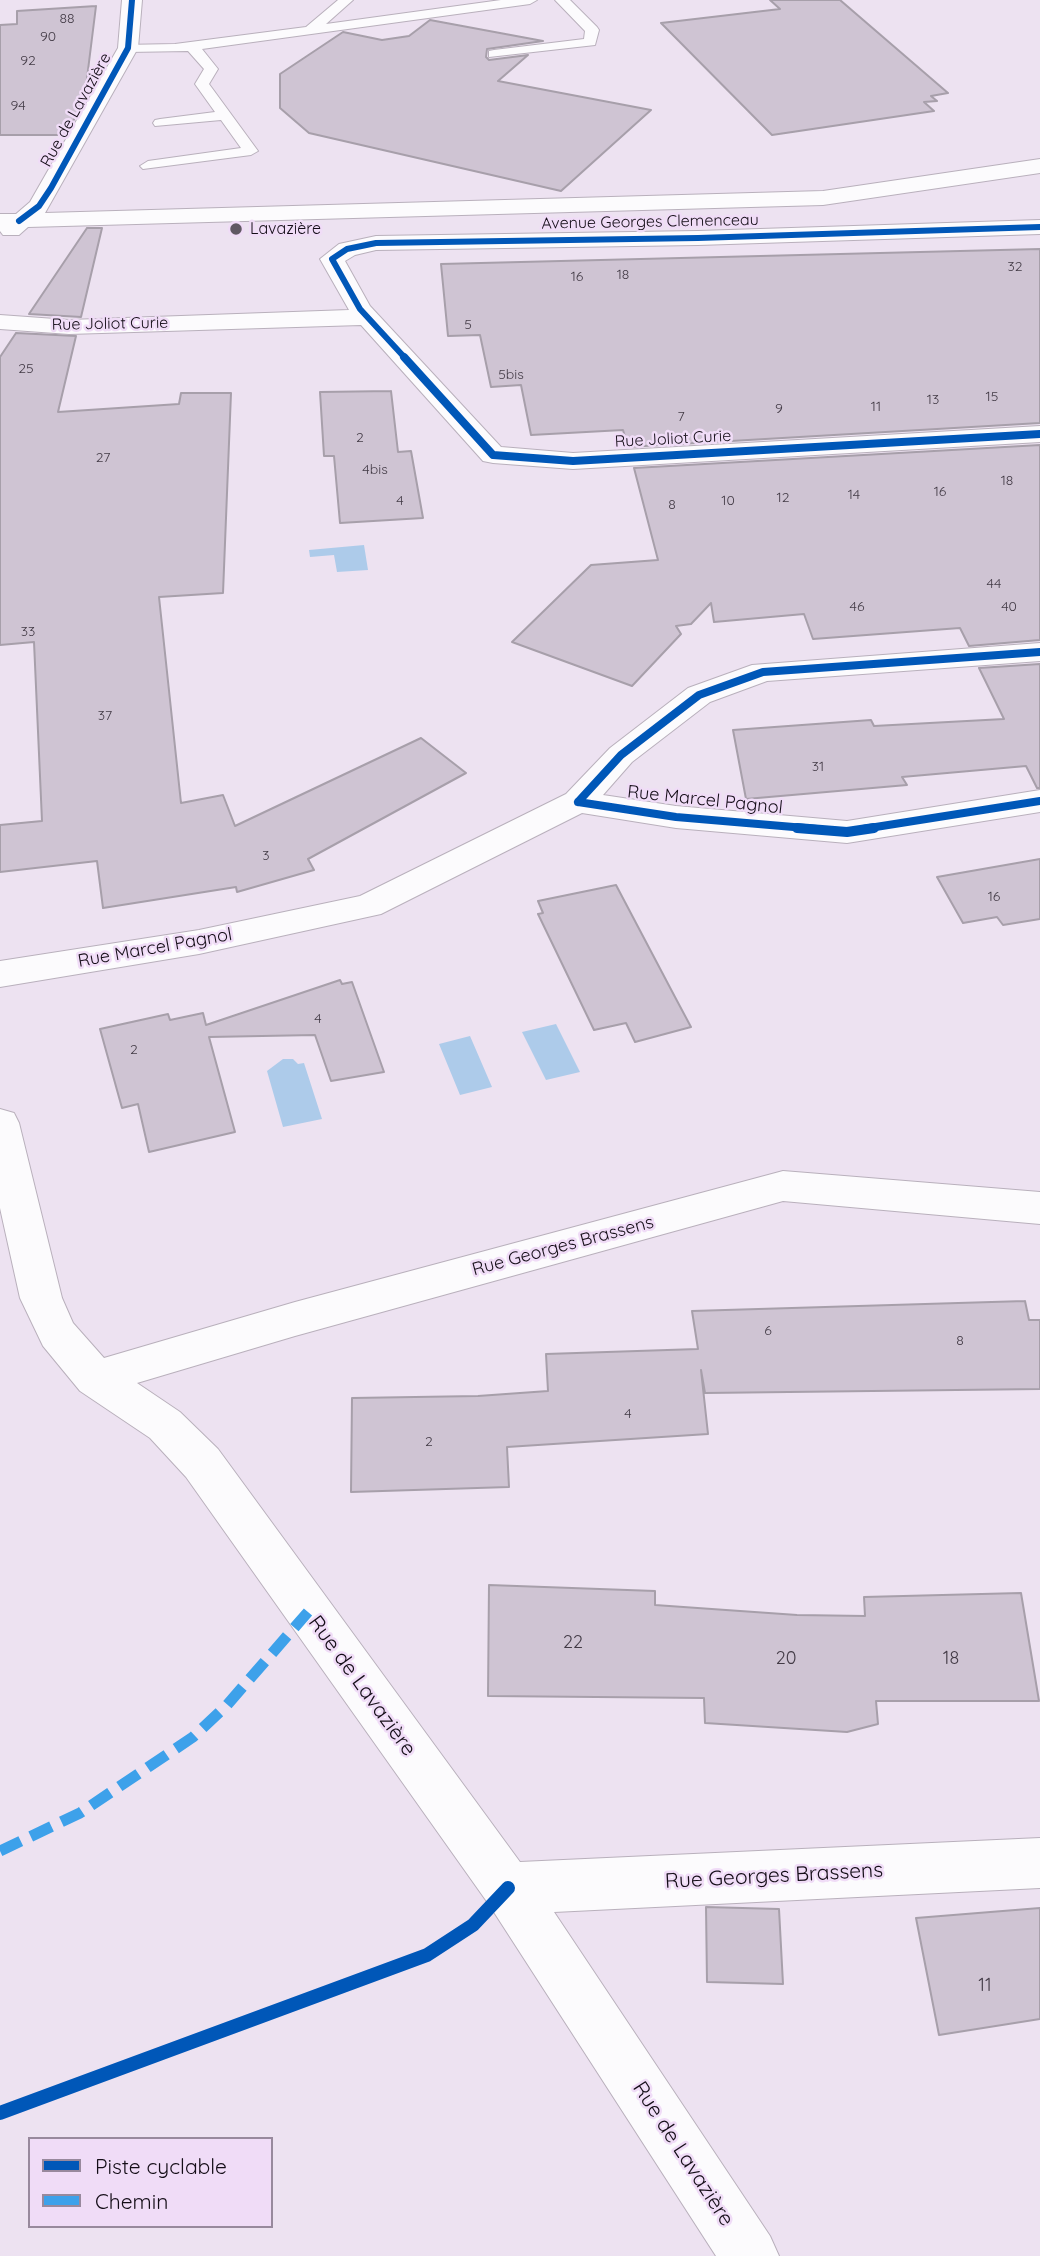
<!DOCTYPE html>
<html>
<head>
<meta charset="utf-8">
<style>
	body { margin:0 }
	#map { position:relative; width:1040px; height:2256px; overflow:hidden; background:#ede2f1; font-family:Quicksand,sans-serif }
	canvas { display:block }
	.legend { position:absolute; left:28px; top:2137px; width:245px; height:91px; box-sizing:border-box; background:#f0dcf7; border:2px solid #98899d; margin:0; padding:9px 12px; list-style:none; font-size:21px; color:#140d17 }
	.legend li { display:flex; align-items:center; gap:14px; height:35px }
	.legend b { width:35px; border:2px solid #98899d }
</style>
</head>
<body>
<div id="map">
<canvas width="1040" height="2256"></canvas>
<ul class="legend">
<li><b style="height:9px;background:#0057b8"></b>Piste cyclable</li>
<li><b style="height:9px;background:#3da1ea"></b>Chemin</li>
</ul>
</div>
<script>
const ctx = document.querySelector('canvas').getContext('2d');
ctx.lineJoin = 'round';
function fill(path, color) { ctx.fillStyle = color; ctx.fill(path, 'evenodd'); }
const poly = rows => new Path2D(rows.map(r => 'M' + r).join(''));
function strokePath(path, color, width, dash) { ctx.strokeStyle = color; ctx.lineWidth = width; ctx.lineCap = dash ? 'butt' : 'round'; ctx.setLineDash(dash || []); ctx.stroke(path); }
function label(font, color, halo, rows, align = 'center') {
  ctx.font = font + ' Quicksand,sans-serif'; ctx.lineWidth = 5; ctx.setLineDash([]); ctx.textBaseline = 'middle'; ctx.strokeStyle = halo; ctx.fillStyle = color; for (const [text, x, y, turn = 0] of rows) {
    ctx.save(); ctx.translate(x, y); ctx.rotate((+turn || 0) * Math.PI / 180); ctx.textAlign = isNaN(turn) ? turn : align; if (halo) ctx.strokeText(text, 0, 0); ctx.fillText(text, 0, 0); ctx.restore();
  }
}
fill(poly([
	[364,545,368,570,337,572,334,555,310,557,309,550],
	[556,1024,580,1072,546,1080,522,1032],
	[470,1036,492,1087,460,1095,439,1044],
	[283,1059,293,1059,298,1064,304,1063,322,1119,283,1127,267,1071]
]), '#adcbea');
const building = poly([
	[770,0,840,0,948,93,931,96,937,101,924,102,934,111,772,135,661,23,780,9,770,0],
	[96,6,84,102,65,135,0,135,0,25,17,24,17,11,96,6],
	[430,20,543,41,487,49,486,57,489,60,528,55,498,81,651,110,561,191,309,133,280,108,280,74,343,32,382,40,409,36,430,20],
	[87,228,102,228,81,317,29,314,87,228],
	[1040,249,1040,423,628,447,623,430,531,435,521,385,491,387,480,335,448,336,441,264,1040,249],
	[16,333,76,336,58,412,179,404,181,393,231,393,223,593,159,597,181,803,223,795,235,826,421,738,466,773,308,859,314,870,237,892,236,887,103,908,97,861,0,872,0,825,42,821,34,642,0,645,0,357,16,333],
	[391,391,398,452,411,451,423,518,340,523,334,456,324,456,320,392,391,391],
	[1040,445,1040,640,969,646,960,628,813,639,804,614,714,622,711,603,691,624,676,626,681,634,632,686,512,642,591,565,658,560,634,468,1040,445],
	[1040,664,1040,788,1037,788,1026,766,902,777,907,785,746,799,733,730,871,720,874,726,1004,719,979,668,1040,664],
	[1040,859,1040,919,1003,925,997,917,963,923,937,877,1040,859],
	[616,885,675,997,691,1027,635,1042,626,1023,594,1030,538,914,543,913,538,901,616,885],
	[340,980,342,984,352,982,384,1072,331,1081,315,1035,209,1037,235,1132,149,1152,138,1104,122,1108,100,1029,168,1014,170,1020,203,1013,206,1025,340,980],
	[1025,1301,1029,1320,1040,1320,1040,1389,705,1393,701,1370,708,1434,507,1447,509,1487,351,1492,352,1398,478,1396,548,1391,546,1354,698,1349,692,1311,1025,1301],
	[489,1585,655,1591,655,1605,797,1615,865,1616,864,1597,1021,1593,1039,1701,876,1701,878,1724,847,1732,705,1723,704,1698,488,1696,489,1585],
	[706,1907,779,1909,783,1984,707,1982,706,1907],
	[1040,1908,1040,2019,939,2035,916,1918,1040,1908]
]);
fill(building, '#cfc4d3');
strokePath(building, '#a79faa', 2);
const service = poly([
	[338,0,353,0,326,24,501,0,537,0,530,4,202,49,218,69,209,84,258,151,251,155,143,169,140,166,148,161,241,148,221,120,155,126,153,123,155,120,160,119,215,112,195,84,204,69,188,51,128,52,123,51,123,45,175,44,306,27,338,0],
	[555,0,570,0,597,27,599,30,595,45,489,57,489,51,494,50,584,39,585,31,555,0]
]);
const minor = poly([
	[122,0,142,0,138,48,45,213,823,191,1040,159,1040,173,823,205,28,227,19,235,3,235,0,231,0,214,16,214,30,202,118,48,122,0],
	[1040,220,1040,234,698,245,376,250,355,255,345,261,370,306,501,447,573,453,1040,426,1040,442,573,469,493,463,483,461,361,325,69,334,0,329,0,315,69,320,349,310,320,259,339,244,376,236,698,231,1040,220],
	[1040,643,1040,661,767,681,710,702,632,762,603,795,676,806,847,821,1040,790,1040,812,847,843,676,828,582,813,381,914,199,954,0,987,0,961,199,930,360,896,566,794,610,748,688,688,752,665,1040,643],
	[0,1109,14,1113,19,1123,62,1298,73,1323,104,1358,295,1302,783,1171,1040,1192,1040,1224,783,1201,295,1336,137,1383,180,1412,218,1449,520,1862,1040,1838,1040,1888,554,1912,770,2236,779,2256,716,2256,490,1906,186,1477,150,1438,80,1391,43,1346,20,1298,0,1208,0,1109]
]);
strokePath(service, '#b9b0bc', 2);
strokePath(minor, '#b9b0bc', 2);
fill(service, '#fcfbfd');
fill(minor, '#fcfbfd');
strokePath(poly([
	[0,1851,80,1813,193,1737,227,1705,308,1612]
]), '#3da1ea', 11, [23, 11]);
strokePath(poly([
	[19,221,39,206,51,188,128,48,132,0],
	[406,359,360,309,332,259,347,249,376,243,698,238,1040,227]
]), '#0057b8', 6);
strokePath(poly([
	[404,357,493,455,573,461,1040,434],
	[578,802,621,755,699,695,763,672,1040,652],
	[578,802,676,817,817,829],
	[863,829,1040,801]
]), '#0057b8', 8);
strokePath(poly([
	[797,828,847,832,874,828]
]), '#0057b8', 10);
strokePath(poly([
	[0,2113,427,1955,473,1925,508,1888]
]), '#0057b8', 14);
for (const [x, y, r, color] of [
	[236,229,7,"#605863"]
]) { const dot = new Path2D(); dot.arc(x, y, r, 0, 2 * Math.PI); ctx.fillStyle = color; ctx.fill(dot); strokePath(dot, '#f0dcf7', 2.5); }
label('14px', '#433b46', null, [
	["88",67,19],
	["90",48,37],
	["92",28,61],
	["94",18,106],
	["32",1015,267],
	["18",623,275],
	["16",577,277],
	["5",468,325],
	["25",26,369],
	["5bis",511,375],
	["15",992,397],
	["13",933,400],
	["11",876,407],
	["9",779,409],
	["7",681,417],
	["2",360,438],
	["27",103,458],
	["4bis",375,470],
	["18",1007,481],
	["16",940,492],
	["14",854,495],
	["12",783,498],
	["4",400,501],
	["10",728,501],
	["8",672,505],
	["44",994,584],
	["46",857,607],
	["40",1009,607],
	["33",28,632],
	["37",105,716],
	["31",818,767],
	["3",266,856],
	["16",994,897],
	["4",318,1019],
	["2",134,1050],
	["6",768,1331],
	["8",960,1341],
	["4",628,1414],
	["2",429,1442]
]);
label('16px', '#140d17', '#f0dcf7', [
	["Rue de Lavazière",76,110,-61],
	["Avenue Georges Clemenceau",650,222,-1],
	["Rue Joliot Curie",110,324,-1],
	["Rue Joliot Curie",673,439,-3]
]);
label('16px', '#140d17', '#f0dcf7', [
	["Lavazière",250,229]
], 'left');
label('18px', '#140d17', '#f0dcf7', [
	["Rue Marcel Pagnol",705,800,6],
	["Rue Marcel Pagnol",155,948,-10],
	["Rue Georges Brassens",563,1246,-15]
]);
label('18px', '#433b46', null, [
	["22",573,1643],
	["20",786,1659],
	["18",951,1659],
	["11",985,1986]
]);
label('21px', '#140d17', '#f0dcf7', [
	["Rue de Lavazière",362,1686,54],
	["Rue Georges Brassens",774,1876,-3],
	["Rue de Lavazière",683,2154,57]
]);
</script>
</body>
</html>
